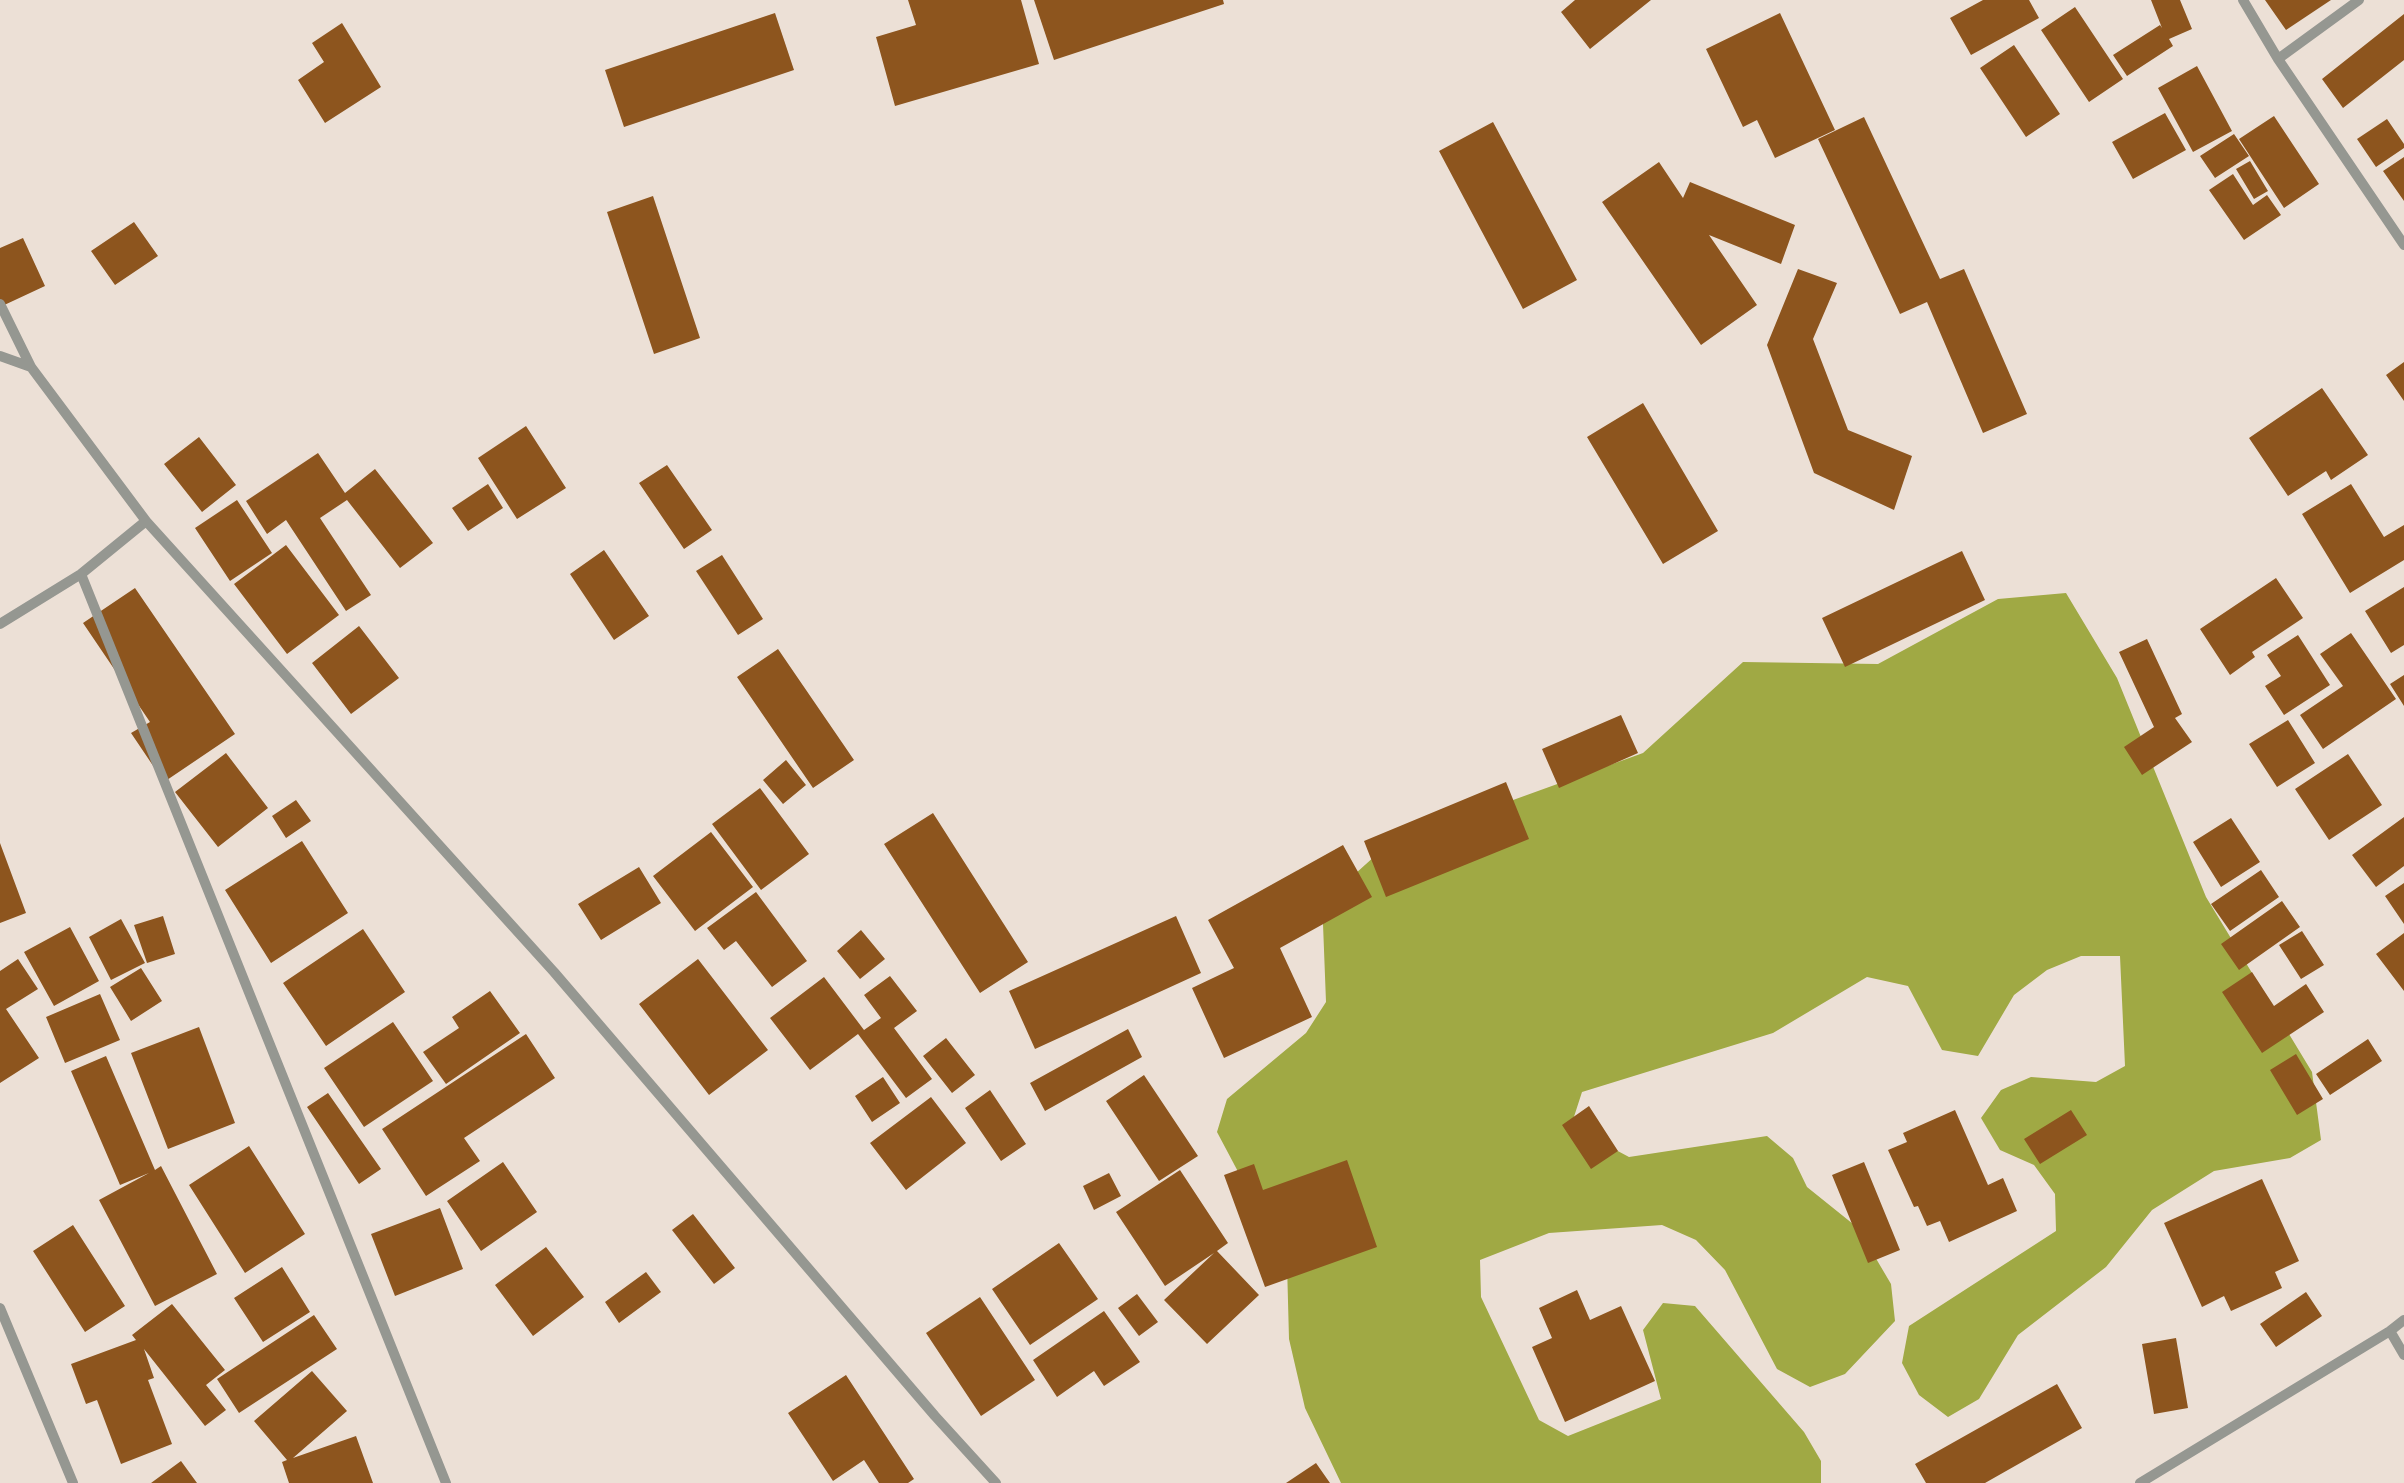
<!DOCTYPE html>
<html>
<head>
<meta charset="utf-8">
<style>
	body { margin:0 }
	canvas { display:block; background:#ece0d6 }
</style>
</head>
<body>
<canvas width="2404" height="1483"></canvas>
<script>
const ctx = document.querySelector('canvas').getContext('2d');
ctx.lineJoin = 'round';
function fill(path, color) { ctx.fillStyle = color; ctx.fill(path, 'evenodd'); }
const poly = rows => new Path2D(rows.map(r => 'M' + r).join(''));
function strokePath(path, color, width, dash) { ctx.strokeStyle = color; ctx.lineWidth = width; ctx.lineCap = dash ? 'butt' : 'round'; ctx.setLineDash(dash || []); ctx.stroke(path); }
fill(poly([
	[2066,593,2117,678,2206,897,2312,1072,2321,1140,2290,1158,2214,1171,2152,1210,2106,1267,2018,1335,1979,1399,1948,1417,1919,1395,1902,1363,1909,1326,2056,1231,2055,1194,2034,1165,2000,1150,1981,1118,2001,1090,2031,1077,2096,1082,2125,1066,2120,956,2081,956,2047,970,2014,995,1978,1056,1942,1050,1908,986,1867,977,1773,1033,1582,1092,1571,1126,1629,1157,1767,1136,1793,1158,1807,1187,1858,1228,1891,1284,1895,1321,1845,1374,1810,1387,1777,1369,1725,1270,1696,1240,1662,1225,1549,1233,1480,1260,1481,1297,1539,1420,1568,1436,1661,1399,1643,1330,1663,1303,1695,1306,1804,1432,1821,1461,1821,1483,1341,1483,1305,1408,1289,1339,1287,1264,1217,1132,1227,1099,1306,1033,1326,1002,1323,924,1335,892,1386,846,1643,753,1743,662,1878,664,1998,599]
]), '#a0a944');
fill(poly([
	[908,0,1021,0,1039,64,895,106,876,37,916,25],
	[1034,0,1223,0,1224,4,1054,60],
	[1575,0,1651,0,1590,49,1561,12],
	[1983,0,2029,0,2039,18,1971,55,1950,18],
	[2151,0,2180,0,2192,29,2169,39,2173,46,2127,76,2113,55,2160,25,2162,28],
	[2265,0,2331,0,2286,30],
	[2075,7,2123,79,2089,102,2041,30],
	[775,13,794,70,624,127,605,70],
	[1780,13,1835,130,1775,158,1757,120,1743,127,1706,49],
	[2404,14,2404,60,2343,108,2322,79],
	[342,23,381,87,325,123,298,80,324,62,312,43],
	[2014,45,2060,114,2026,137,1980,68],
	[2197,66,2232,131,2193,152,2158,88],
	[2165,113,2186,150,2133,179,2112,142],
	[2274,116,2319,184,2284,208,2239,139],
	[1864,117,1940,279,1964,269,2027,414,1983,433,1927,302,1900,314,1818,139],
	[2387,119,2404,144,2404,148,2376,167,2357,139],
	[1493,122,1577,280,1523,309,1439,151],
	[2234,134,2249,156,2215,178,2200,156],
	[2404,157,2404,201,2383,171],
	[2250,161,2268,191,2254,199,2236,169],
	[1659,162,1683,198,1690,182,1795,225,1781,264,1709,235,1757,305,1701,345,1602,202],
	[2233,174,2253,205,2267,195,2281,215,2244,240,2209,190],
	[653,196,700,338,654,354,607,212],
	[134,222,158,256,115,285,91,251],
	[23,238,45,286,0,307,0,248],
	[1798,269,1837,283,1813,339,1848,430,1912,456,1894,510,1814,473,1767,345],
	[2404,362,2404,401,2386,375],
	[2322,388,2368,455,2331,480,2326,471,2288,496,2249,438],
	[1643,403,1718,531,1663,564,1587,437],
	[526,426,566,488,517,519,478,458],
	[199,437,236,485,202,512,164,464],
	[318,453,345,493,375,469,433,543,400,568,347,500,320,518,371,595,346,611,286,520,267,534,246,501],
	[667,465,712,530,684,549,639,483],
	[488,484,503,508,468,531,452,508],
	[2351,484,2384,537,2404,525,2404,560,2350,593,2302,514],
	[237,500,272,553,230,581,195,528],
	[286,545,339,615,287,654,234,584],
	[604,550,649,616,614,640,570,574],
	[1962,551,1985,600,1845,667,1822,618],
	[722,555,763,619,738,635,696,571],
	[2276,578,2303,618,2252,652,2255,657,2230,675,2200,629],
	[2404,587,2404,645,2391,653,2365,611],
	[135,588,235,734,164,782,131,733,150,722,83,623],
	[359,626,399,678,351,714,312,663],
	[2351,633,2396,699,2323,749,2300,715,2343,686,2320,654],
	[2298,635,2330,685,2284,715,2265,686,2281,676,2267,655],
	[2147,639,2182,714,2175,718,2192,742,2142,775,2124,747,2154,727,2119,652],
	[778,649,854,760,813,788,737,677],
	[2404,675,2404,706,2390,684],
	[1621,715,1638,753,1559,788,1542,749],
	[2288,720,2315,763,2277,787,2249,744],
	[226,753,268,808,218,847,175,792],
	[2348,754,2382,805,2329,840,2295,789],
	[786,760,806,785,783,804,763,780],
	[1506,782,1529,839,1386,897,1364,841],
	[760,788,809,854,761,890,712,824],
	[296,800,311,821,286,838,272,816],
	[933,813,1028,962,980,993,884,844],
	[2404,817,2404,866,2376,887,2352,855],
	[2231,818,2260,862,2221,887,2193,842],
	[711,832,753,887,695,931,653,876],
	[302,841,348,913,271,963,225,890],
	[0,843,26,913,0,923],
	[1343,845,1372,897,1280,948,1312,1017,1224,1058,1192,988,1234,968,1208,920],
	[639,867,661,903,601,940,578,904],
	[2261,870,2279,897,2230,931,2211,904],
	[2404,883,2404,924,2385,896],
	[756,892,807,961,772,987,736,941,724,950,707,928],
	[2282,901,2300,927,2239,970,2221,944],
	[163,916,175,954,147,963,134,925],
	[1176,916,1201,973,1035,1049,1009,991],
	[121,919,145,963,111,980,89,937],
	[70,927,99,981,54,1006,24,952],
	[363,929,405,992,326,1046,283,983],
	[861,930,885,959,860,979,837,951],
	[2302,931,2324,965,2301,979,2279,945],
	[2404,933,2404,991,2376,954],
	[18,959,38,989,6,1009,39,1058,0,1083,0,971],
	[698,959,768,1050,709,1095,639,1004],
	[141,968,162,1001,131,1021,110,987],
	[2252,972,2274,1006,2306,984,2324,1012,2262,1053,2222,992],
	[890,976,917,1011,894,1028,932,1079,906,1098,858,1034,810,1070,770,1018,824,977,864,1030,881,1018,864,995],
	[490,991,520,1033,446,1084,423,1052,459,1028,452,1017],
	[100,994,120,1040,65,1063,46,1017],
	[393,1022,433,1081,364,1127,324,1068],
	[199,1027,235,1123,168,1149,131,1053],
	[1128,1029,1142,1057,1045,1111,1030,1083],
	[526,1034,555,1078,464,1138,480,1161,426,1196,382,1129],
	[946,1038,975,1075,952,1093,923,1056],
	[2368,1039,2382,1061,2330,1095,2316,1074],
	[2296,1054,2323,1099,2297,1115,2270,1070],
	[106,1056,155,1170,161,1166,217,1274,155,1306,99,1200,149,1173,120,1185,71,1071],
	[1144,1075,1198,1156,1159,1181,1106,1101],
	[883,1077,900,1103,872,1122,855,1096],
	[990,1090,1026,1144,1001,1161,965,1108],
	[328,1093,381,1169,359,1184,307,1107],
	[931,1097,966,1143,906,1190,870,1143],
	[1589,1106,1618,1151,1591,1169,1562,1125],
	[1955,1110,1988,1185,2003,1178,2017,1211,1949,1242,1940,1221,1927,1226,1918,1206,1914,1207,1888,1150,1907,1142,1903,1133],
	[2071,1110,2087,1135,2040,1164,2024,1139],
	[249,1146,305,1234,245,1273,189,1185],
	[1347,1160,1377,1247,1265,1287,1224,1175,1254,1164,1263,1190],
	[503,1162,537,1212,481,1251,447,1201],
	[1864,1162,1900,1250,1868,1263,1832,1175],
	[1180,1170,1228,1243,1217,1251,1259,1295,1207,1344,1164,1300,1214,1253,1165,1286,1116,1212],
	[1109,1173,1121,1196,1094,1210,1083,1186],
	[2262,1179,2299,1261,2275,1272,2282,1288,2231,1311,2224,1296,2202,1307,2164,1223],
	[440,1208,463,1269,395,1296,371,1234],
	[693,1214,735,1268,714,1284,672,1230],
	[73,1225,125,1306,85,1332,33,1251],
	[1059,1243,1098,1299,1030,1345,992,1289],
	[546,1247,584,1297,533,1336,495,1285],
	[282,1267,310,1312,263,1342,234,1298],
	[646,1272,661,1292,619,1323,605,1302],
	[1577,1290,1590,1320,1621,1306,1655,1381,1565,1422,1532,1347,1552,1338,1539,1308],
	[2306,1292,2322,1316,2276,1347,2260,1324],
	[1137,1294,1158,1322,1139,1336,1118,1308],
	[980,1297,1035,1380,981,1416,926,1333],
	[172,1304,225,1370,206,1385,226,1410,205,1426,144,1349,154,1378,148,1380,172,1444,121,1464,97,1400,86,1404,71,1364,136,1340,132,1335],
	[1104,1311,1140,1362,1104,1386,1094,1371,1057,1397,1033,1360],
	[314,1315,337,1349,239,1413,217,1379],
	[2176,1338,2188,1408,2154,1414,2142,1344],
	[312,1371,347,1411,293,1458,356,1436,373,1483,289,1483,282,1462,287,1460,254,1421],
	[846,1375,914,1479,908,1483,879,1483,864,1460,833,1481,788,1413],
	[2057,1384,2082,1428,1985,1483,1926,1483,1915,1464],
	[181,1461,197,1483,151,1483],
	[1316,1463,1330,1483,1286,1483]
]), '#8d551e');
strokePath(poly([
	[2243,0,2278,59,2404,245],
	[2278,59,2359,0],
	[0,304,31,367,146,521,554,972,935,1416,996,1483],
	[0,356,31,367],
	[81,574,446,1483],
	[0,624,81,574,146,521],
	[0,1308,73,1483],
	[2390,1331,2404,1355],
	[2140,1483,2390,1331,2404,1320]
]), '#959791', 10);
</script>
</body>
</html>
